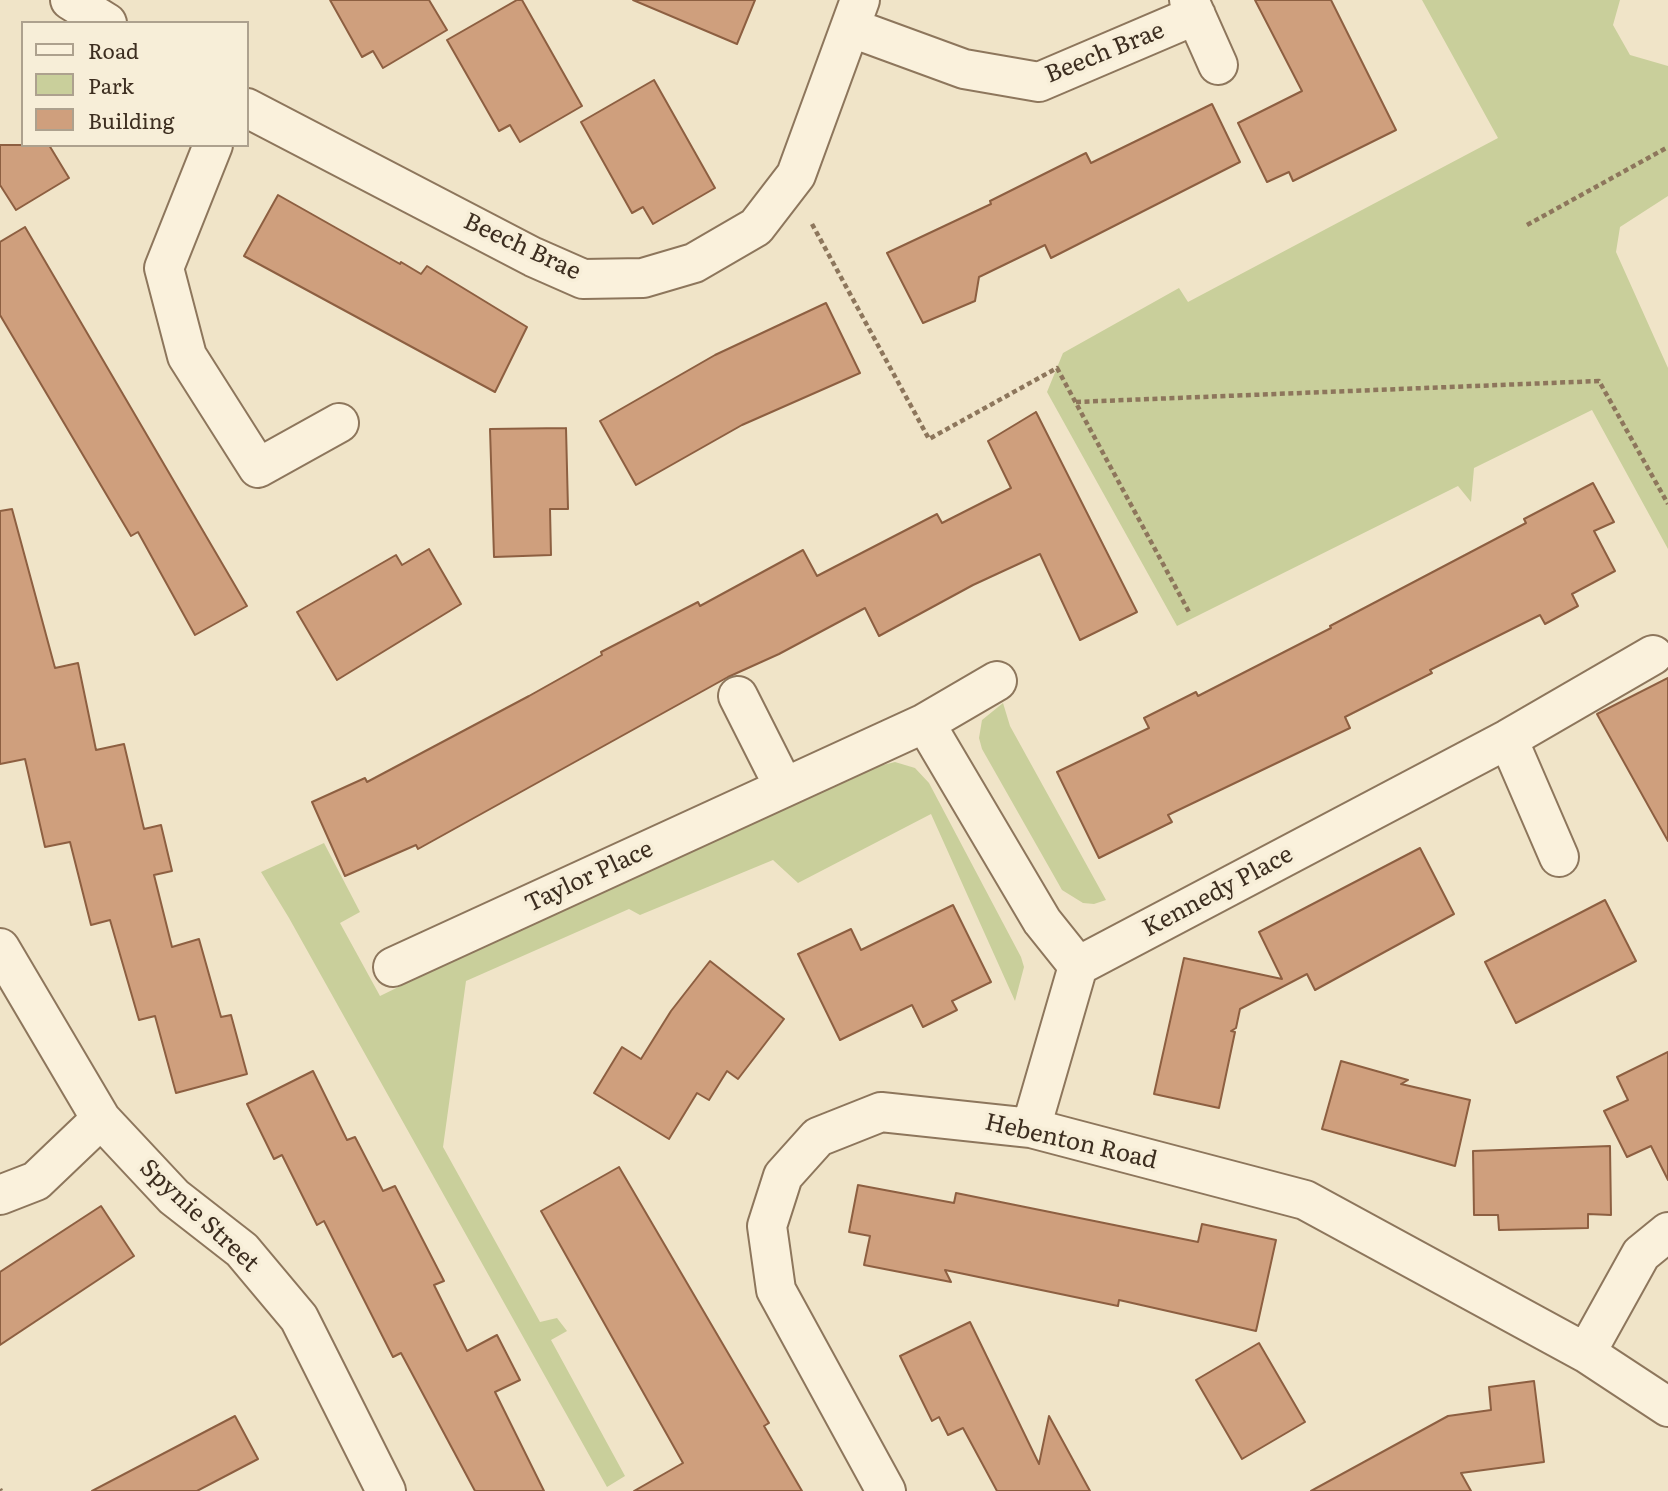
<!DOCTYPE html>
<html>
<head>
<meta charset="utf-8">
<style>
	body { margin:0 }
	#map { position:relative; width:1668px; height:1491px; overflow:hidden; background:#f0e4c8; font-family:Literata,serif }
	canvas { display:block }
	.legend { position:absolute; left:21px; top:21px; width:228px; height:126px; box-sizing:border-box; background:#f7eed8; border:2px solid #ada18e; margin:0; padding:9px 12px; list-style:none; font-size:21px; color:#3d2e20 }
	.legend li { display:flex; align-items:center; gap:14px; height:35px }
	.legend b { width:35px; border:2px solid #ada18e }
</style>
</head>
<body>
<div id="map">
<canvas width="1668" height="1491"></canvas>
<ul class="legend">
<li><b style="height:9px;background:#faf1dc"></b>Road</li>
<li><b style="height:19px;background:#c9cf9b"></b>Park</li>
<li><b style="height:19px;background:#cf9f7d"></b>Building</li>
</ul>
</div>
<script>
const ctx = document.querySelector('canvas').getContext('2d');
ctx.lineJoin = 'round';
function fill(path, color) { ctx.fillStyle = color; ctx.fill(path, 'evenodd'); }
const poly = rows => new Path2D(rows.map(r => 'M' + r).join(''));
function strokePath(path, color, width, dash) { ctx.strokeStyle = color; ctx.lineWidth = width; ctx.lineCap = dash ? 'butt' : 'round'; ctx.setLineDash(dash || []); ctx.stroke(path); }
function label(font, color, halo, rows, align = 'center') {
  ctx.font = font + ' Literata,serif'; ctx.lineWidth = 7; ctx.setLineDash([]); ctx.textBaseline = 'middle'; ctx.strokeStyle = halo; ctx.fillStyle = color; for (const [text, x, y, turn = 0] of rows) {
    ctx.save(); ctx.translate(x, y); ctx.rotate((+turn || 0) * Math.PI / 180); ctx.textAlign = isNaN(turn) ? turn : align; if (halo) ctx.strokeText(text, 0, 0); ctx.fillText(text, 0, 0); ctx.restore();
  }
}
fill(poly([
	[1422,0,1620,0,1613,25,1630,55,1668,66,1668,196,1620,227,1616,252,1668,368,1668,549,1592,410,1474,468,1471,502,1458,486,1177,626,1047,392,1063,353,1179,288,1188,302,1498,138],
	[1003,703,1010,726,1106,900,1094,904,1083,903,1062,890,982,749,979,738,982,720],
	[895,762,915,768,929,783,1021,957,1024,967,1015,1001,931,814,798,883,773,860,640,915,629,909,466,981,443,1147,540,1322,557,1318,567,1331,551,1340,625,1476,607,1487,289,918,261,872,324,843,360,912,340,923,380,996,839,772,846,782,875,767]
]), '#c9cf9b');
const building = poly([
	[330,0,429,0,447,30,383,68,373,51,362,57,330,0],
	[517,0,522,0,582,106,520,142,510,125,499,131,447,40,517,0],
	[633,0,755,0,737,44,633,0],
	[1255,0,1331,0,1396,130,1293,181,1289,172,1267,182,1238,123,1302,91,1255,0],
	[654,80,715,188,653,224,643,207,632,213,581,122,654,80],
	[1212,104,1240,162,1051,258,1045,245,979,277,975,301,923,323,887,253,991,204,990,201,1086,153,1091,163,1212,104],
	[0,145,49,145,69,178,16,210,0,185,0,145],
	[278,195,400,264,401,262,421,274,427,266,527,327,495,392,244,256,278,195],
	[25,227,247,606,195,635,138,532,131,536,0,315,0,242,25,227],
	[826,303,860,373,742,425,636,485,600,421,715,355,826,303],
	[1036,412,1137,612,1080,640,1040,554,973,585,879,636,865,608,779,654,728,677,418,849,416,845,345,876,312,802,365,778,367,782,529,696,602,655,601,652,698,602,700,606,803,550,817,576,937,514,942,523,1011,488,988,441,1036,412],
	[566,428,568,509,550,509,551,555,494,557,490,429,566,428],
	[1593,483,1614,522,1594,531,1615,571,1572,594,1578,606,1545,624,1540,615,1430,670,1432,673,1345,717,1350,728,1168,815,1172,822,1099,858,1057,772,1149,728,1144,718,1196,692,1198,696,1331,628,1330,626,1526,523,1524,519,1593,483],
	[12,509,55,668,78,663,96,750,124,744,144,829,161,825,172,871,154,875,172,947,199,939,221,1017,231,1015,247,1074,176,1093,155,1016,139,1020,110,920,91,925,70,842,45,847,25,759,0,764,0,511,12,509],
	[429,549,461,604,337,680,297,612,396,555,402,565,429,549],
	[1668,678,1668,841,1597,714,1668,678],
	[1420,848,1454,914,1315,990,1307,974,1240,1009,1236,1028,1231,1031,1235,1032,1219,1108,1154,1094,1184,958,1282,979,1259,932,1420,848],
	[1605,900,1636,961,1516,1023,1485,962,1605,900],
	[953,905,991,982,952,1001,957,1010,923,1027,912,1005,840,1040,798,954,851,929,861,950,953,905],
	[710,961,784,1019,738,1079,727,1071,709,1100,697,1093,669,1139,594,1093,622,1047,641,1059,671,1011,710,961],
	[1668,1052,1668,1180,1651,1146,1627,1157,1604,1111,1628,1100,1617,1077,1668,1052],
	[1341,1061,1408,1080,1401,1084,1470,1100,1455,1166,1322,1129,1341,1061],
	[313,1071,347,1140,355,1137,383,1191,395,1186,444,1281,434,1285,467,1351,497,1335,520,1380,495,1392,544,1491,475,1491,401,1353,393,1357,324,1221,317,1225,282,1155,274,1159,247,1104,313,1071],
	[1610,1146,1611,1215,1588,1214,1588,1228,1499,1230,1498,1215,1474,1215,1473,1151,1610,1146],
	[619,1167,769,1423,764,1426,802,1491,634,1491,683,1463,541,1211,619,1167],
	[858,1185,954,1203,956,1193,1198,1242,1202,1224,1276,1240,1256,1331,1119,1300,1118,1306,945,1270,951,1282,864,1265,870,1236,849,1232,858,1185],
	[101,1206,134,1256,0,1345,0,1272,101,1206],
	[970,1322,1039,1464,1049,1416,1090,1491,997,1491,963,1428,948,1435,939,1417,932,1421,900,1356,970,1322],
	[1259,1343,1305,1422,1242,1459,1196,1380,1259,1343],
	[1534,1381,1544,1462,1461,1473,1471,1491,1311,1491,1448,1416,1491,1410,1489,1387,1534,1381],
	[235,1416,258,1459,197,1491,92,1491,235,1416]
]);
fill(building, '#cf9f7d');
strokePath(building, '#8d5f41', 2);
const minor = poly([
	[70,0,107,23],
	[1189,0,1218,65],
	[852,28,964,69,1039,82,1196,15],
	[247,108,533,257,583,279,643,278,694,263,756,227,796,175,860,0],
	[213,145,164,268,187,356,258,468,339,423],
	[738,696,784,787],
	[925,723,997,681],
	[1508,739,1559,857],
	[0,948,101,1119,174,1197,242,1250,299,1318,386,1491],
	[393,967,925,723,1042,921,1078,966],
	[1031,1128,1078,966,1508,739,1653,655],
	[0,1195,36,1181,101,1119],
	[1586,1353,1641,1254,1668,1232],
	[886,1491,776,1290,767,1226,783,1176,818,1137,881,1112,1031,1128,1305,1200,1586,1353,1668,1407]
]);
strokePath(minor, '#8d765c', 42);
strokePath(poly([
	[812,224,929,439,1057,368,1189,612],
	[1527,225,1668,147],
	[1076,402,1599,381,1668,504],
	[0,1489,1,1491]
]), '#8d765c', 4.5, [5, 3.5]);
strokePath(minor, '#faf1dc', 38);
label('24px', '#3d2e20', '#f7eed8', [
	["Beech Brae",1105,53,-22],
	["Beech Brae",522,247,25],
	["Taylor Place",589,877,-25],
	["Kennedy Place",1218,892,-28],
	["Hebenton Road",1071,1142,13],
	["Spynie Street",199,1216,43]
]);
</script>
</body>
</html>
